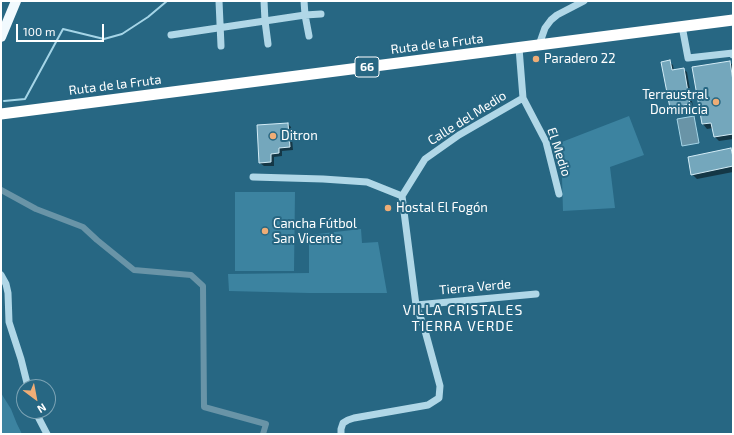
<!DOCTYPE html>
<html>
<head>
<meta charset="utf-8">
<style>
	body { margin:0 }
	#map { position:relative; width:734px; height:435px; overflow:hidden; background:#276783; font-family:"Exo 2",sans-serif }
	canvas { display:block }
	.frame { position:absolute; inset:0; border:2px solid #fff; pointer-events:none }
	.north { position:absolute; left:16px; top:379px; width:40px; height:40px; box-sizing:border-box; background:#276783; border:1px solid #7da4b5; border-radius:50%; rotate:148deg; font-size:11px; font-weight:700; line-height:16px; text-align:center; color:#fff }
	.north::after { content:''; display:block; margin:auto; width:14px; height:18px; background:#efad76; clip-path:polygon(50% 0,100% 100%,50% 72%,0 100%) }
	.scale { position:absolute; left:16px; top:24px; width:88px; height:18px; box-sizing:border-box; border:2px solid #fff; border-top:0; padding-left:5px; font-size:12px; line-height:14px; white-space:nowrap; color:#fff; -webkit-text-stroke:3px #276783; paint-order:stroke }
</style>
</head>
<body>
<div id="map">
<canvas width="734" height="435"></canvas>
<div class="frame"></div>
<div class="north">N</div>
<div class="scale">100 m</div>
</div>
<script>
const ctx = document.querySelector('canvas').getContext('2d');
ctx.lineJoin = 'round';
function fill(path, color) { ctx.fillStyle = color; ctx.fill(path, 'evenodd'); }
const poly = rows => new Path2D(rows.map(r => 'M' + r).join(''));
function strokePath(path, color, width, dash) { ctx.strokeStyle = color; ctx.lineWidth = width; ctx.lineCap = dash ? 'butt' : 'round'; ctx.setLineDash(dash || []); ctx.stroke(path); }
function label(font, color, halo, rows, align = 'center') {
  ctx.font = font + ' "Exo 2",sans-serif'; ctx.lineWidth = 4; ctx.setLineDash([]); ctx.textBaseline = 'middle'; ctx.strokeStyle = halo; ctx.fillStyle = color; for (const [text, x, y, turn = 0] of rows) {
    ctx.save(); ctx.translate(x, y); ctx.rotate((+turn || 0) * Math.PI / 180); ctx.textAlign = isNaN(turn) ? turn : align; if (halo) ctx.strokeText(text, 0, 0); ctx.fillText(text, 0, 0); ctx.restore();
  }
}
fill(poly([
	[629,116,644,155,610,167,615,208,563,211,562,178,554,145],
	[235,192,295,192,294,271,235,271],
	[361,229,362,243,378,242,387,293,309,293,229,291,228,274,309,273,309,235],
	[1,393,11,409,17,424,22,434,1,434]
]), '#3c83a0');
const water = poly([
	[694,116,699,143,682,146,677,119,694,116]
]);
fill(water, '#6994a7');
strokePath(water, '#a5d5e7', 1);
fill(poly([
	[669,62,673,65,674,71,683,69,687,72,693,107,675,111,671,107],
	[729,62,733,65,733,139,719,141,715,137,713,128,707,129,703,124],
	[288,124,291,127,293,150,282,151,282,156,274,157,274,166,264,166,260,163,258,126],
	[731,149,733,151,733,172,697,179,692,174]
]), '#0007');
strokePath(poly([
	[4,101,25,99,63,29,104,39,122,34,148,17,167,1]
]), '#a5d5e7', 2);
strokePath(poly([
	[1,190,36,209,83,227,97,240,134,270,191,275,203,286,204,407,266,424,263,434]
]), '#6994a7', 6);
const building = poly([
	[670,60,672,70,684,68,690,104,670,108,661,62,670,60],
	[730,61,733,81,733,134,714,137,711,123,702,124,692,67,730,61],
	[288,123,290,147,279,148,279,153,271,154,271,162,259,163,257,125,288,123],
	[731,148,733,157,733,166,691,175,688,157,731,148]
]);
fill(building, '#74a7bc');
strokePath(building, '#d3ecf6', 1);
strokePath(poly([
	[219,1,221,46],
	[264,1,265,21,268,44],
	[304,1,305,15,309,36],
	[682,26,688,58,733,53,733,55],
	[171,35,305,15,321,14],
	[539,45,545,28,551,20,557,15,584,1],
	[523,98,546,142,559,194],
	[253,177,323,179,367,182,402,196],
	[1,275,6,284,8,293,9,322,21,359,28,387],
	[416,305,536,294],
	[35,411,47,434],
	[341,434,341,429,343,423,348,420,354,418,428,405,439,398,440,386,424,327,416,305,402,196,425,159,459,135,523,98,519,48]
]), '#b0d7e7', 7);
strokePath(poly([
	[1,37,16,1]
]), '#f1f9fd', 10);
strokePath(poly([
	[1,114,733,20]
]), '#fff', 11);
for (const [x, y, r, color] of [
	[536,59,4,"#efad76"],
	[716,102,4,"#efad76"],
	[273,136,4,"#efad76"],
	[388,208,4,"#efad76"],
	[265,231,4,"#efad76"]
]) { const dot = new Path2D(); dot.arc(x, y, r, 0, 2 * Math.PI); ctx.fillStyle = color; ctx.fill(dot); strokePath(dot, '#276783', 1.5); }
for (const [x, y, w] of [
	[367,67,24]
]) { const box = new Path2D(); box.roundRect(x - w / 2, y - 10, w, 20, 3); ctx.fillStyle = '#276783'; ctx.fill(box); strokePath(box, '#fff', 1); }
label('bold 12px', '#fff', null, [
	["66",367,67]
]);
label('13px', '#fff', '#276783', [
	["Ruta de la Fruta",437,44,-7],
	["Ruta de la Fruta",115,85,-7],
	["Calle del Medio",467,118,-32],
	["El Medio",559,152,72],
	["Tierra Verde",475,287,-5]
]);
label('13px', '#fff', '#276783', [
	["Paradero 22",544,59],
	["Terraustral",708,95,"right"],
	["Dominicia",708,110,"right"],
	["Ditron",281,136],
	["Hostal El Fogón",396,208],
	["Cancha Fútbol",273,224],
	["San Vicente",273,239]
], 'left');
ctx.letterSpacing = '1px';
label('14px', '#fff', '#276783', [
	["VILLA CRISTALES",463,310],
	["TIERRA VERDE",463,326]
]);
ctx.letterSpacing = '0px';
</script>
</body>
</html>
